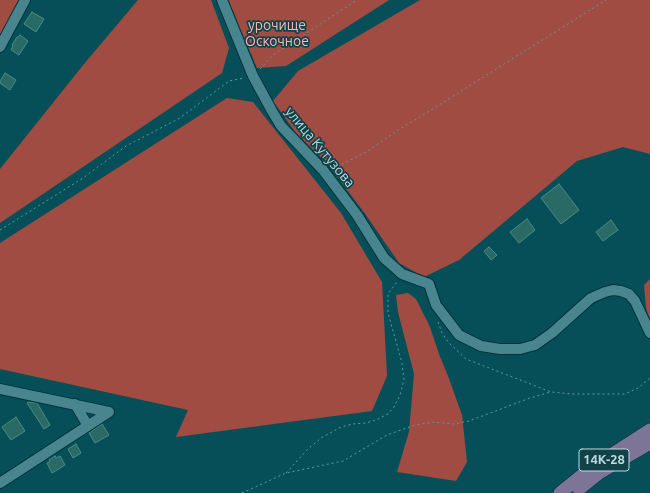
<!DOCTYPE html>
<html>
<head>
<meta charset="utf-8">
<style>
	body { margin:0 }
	canvas { display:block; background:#064f58 }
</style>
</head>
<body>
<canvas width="650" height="493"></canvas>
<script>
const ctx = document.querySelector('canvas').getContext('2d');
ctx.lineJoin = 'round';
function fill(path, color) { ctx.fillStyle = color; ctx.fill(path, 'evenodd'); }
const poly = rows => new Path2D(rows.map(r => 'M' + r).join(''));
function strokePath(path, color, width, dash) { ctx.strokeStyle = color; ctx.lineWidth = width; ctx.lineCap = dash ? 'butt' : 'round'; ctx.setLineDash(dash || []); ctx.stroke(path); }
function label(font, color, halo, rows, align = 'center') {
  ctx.font = font + ' Ubuntu,sans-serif'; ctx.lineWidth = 3.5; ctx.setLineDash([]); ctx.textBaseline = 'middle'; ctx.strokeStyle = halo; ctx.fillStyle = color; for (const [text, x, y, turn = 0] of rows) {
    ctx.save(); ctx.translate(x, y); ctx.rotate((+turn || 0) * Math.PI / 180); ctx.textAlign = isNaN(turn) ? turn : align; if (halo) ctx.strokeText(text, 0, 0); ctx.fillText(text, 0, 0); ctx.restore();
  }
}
fill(poly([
	[0,0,22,0,0,43],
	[138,0,211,0,229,48,222,73,0,223,0,169,84,64],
	[228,0,389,0,286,66,257,68],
	[420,0,650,0,650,154,623,147,577,161,459,260,424,277,399,263,366,215,326,162,296,133,273,101,298,71],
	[227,98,253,102,341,213,382,282,387,376,372,411,176,437,188,410,0,369,0,243],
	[650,279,650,321,646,308,644,285],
	[408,293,416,299,430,327,439,354,448,376,462,415,467,462,456,481,397,472,409,432,414,374,398,312,396,295]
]), '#a14c42');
const building = poly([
	[32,12,44,19,36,32,24,24,32,12],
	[20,35,28,41,19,55,11,50,13,46,12,45,17,37,18,37,20,35],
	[5,73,16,80,10,90,0,83,0,81,5,73],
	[559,184,579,210,561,224,541,198,559,184],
	[527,219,535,230,519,243,510,232,527,219],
	[611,220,618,230,603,241,596,232,611,220],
	[489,247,497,255,491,260,484,251,489,247],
	[29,402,37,403,50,425,44,429,27,403,29,402],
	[16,417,25,431,11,440,2,427,16,417],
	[102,424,109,435,95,443,89,433,102,424],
	[76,444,81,453,73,458,68,449,76,444],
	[55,456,56,458,60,456,65,465,52,473,47,463,50,462,49,460,55,456]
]);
fill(building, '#2a6a65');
strokePath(building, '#4c8a85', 1);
const minor = poly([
	[222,0,253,76,272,111,281,126,323,170,357,215,384,258,402,274,429,284,436,305,459,335,481,346,500,349,520,349,535,345,552,333,591,298,605,292,613,290,621,291,629,294,635,301,650,333],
	[0,47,25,0],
	[0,389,109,412],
	[75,404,88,426],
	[0,483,109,412]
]);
const major = poly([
	[579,489,599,473,650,443],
	[560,493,591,468,650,430]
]);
strokePath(minor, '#003239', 12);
strokePath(major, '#003239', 14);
strokePath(poly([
	[260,69,273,55,357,0],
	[333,169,366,152,400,129,431,110,606,0],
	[0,230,83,178,126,146,180,118,229,81,244,78],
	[438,322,442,333,449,343,466,359,551,392,572,394,625,394,638,388,650,378],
	[286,473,307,450,321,438,339,428,352,424,366,423,376,420,388,414,394,407,400,395,404,380,402,363,388,313,388,294,397,282],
	[242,493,286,473,343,461,387,435,415,425,434,422,454,424,469,421,530,398,551,392]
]), '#64979e', 1, [2, 3]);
strokePath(minor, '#48858f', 10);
strokePath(major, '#7d7597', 13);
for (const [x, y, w] of [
	[604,460,50]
]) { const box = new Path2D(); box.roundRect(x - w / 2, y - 11, w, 22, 3); ctx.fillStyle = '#114249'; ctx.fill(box); strokePath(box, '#bcdadf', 1); }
label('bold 13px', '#bcdadf', null, [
	["14К-28",604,460]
]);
label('14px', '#f7bdb3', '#114249', [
	["урочище",277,25],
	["Оскочное",277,41]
]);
label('14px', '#bcdadf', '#114249', [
	["улица Кутузова",320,147,50]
]);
</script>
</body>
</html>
